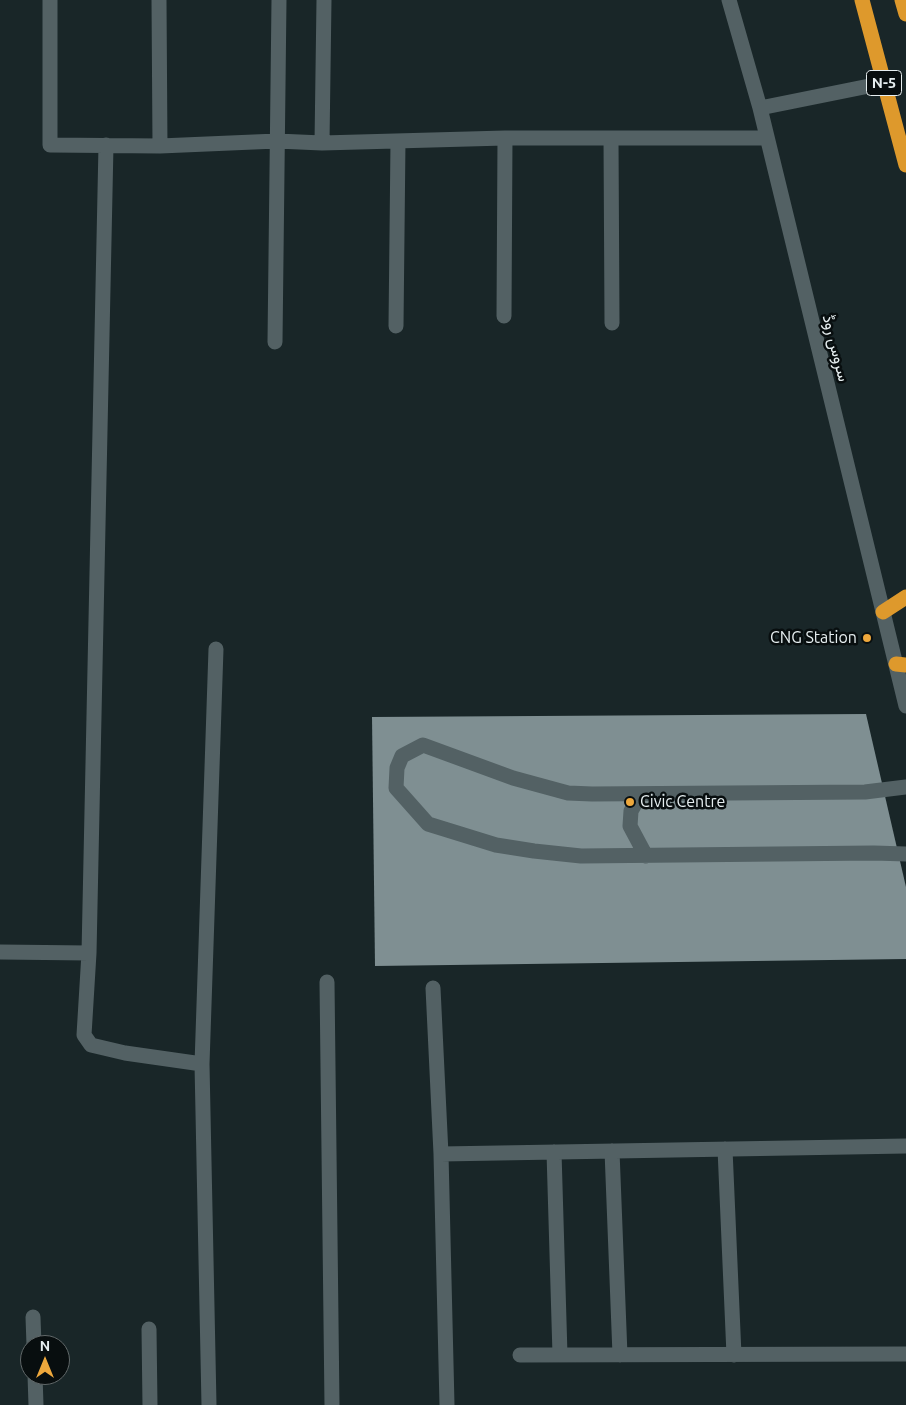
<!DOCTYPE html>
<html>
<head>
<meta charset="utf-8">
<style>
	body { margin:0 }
	#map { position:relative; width:906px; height:1405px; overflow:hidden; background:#192628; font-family:Ubuntu,sans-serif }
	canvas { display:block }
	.north { position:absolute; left:20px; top:1335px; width:50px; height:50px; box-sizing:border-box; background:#080e0f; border:1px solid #616869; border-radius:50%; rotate:0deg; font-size:14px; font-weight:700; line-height:20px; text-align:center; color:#e6eef0 }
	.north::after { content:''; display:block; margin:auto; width:18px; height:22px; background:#eea83c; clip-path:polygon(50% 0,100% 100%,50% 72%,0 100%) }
</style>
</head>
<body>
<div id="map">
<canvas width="906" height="1405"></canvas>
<div class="north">N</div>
</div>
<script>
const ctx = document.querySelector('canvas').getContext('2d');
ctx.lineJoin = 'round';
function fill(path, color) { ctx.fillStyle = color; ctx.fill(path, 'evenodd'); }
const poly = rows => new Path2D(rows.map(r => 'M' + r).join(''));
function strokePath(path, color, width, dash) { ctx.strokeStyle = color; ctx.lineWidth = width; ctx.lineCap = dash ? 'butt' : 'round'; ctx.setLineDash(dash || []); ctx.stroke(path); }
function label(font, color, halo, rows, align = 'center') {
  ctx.font = font + ' Ubuntu,Vazirmatn,sans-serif'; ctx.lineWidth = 5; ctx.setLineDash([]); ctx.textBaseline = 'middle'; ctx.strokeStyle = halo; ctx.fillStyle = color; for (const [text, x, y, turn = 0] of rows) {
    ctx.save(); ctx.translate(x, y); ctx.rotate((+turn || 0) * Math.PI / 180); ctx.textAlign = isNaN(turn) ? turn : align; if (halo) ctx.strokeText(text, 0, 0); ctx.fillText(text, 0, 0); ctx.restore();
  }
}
fill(poly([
	[866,714,906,887,906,959,375,966,372,717]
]), '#7f8f92');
strokePath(poly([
	[50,0,50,145,160,146,277,141,322,143,505,138,767,138],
	[159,0,160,146],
	[729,0,760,108,906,706],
	[760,108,884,83],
	[611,138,612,323],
	[322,143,324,0],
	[106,145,89,953,84,1035,91,1045,125,1053,202,1064],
	[504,316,505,138],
	[396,326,398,141],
	[275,342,279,0],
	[906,787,865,792,592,794,568,793,513,778,423,745,402,756,397,768,396,788,428,824,496,845,534,851,581,856,874,853,906,854],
	[641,794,631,811,630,826,646,856],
	[0,952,89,953],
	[327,982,332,1405],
	[433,988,441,1154,447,1405],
	[725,1149,734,1355],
	[612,1151,620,1355],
	[554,1152,560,1355],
	[441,1154,906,1146],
	[33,1317,34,1345],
	[149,1329,150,1405],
	[520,1355,906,1354],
	[35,1375,36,1405],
	[209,1405,202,1064,216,649]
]), '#536164', 15);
strokePath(poly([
	[862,0,906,165],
	[902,0,906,14],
	[883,612,906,597],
	[896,664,906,665]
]), '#de992c', 15);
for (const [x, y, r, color] of [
	[867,638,5,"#eea83c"],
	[630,802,5,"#eea83c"]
]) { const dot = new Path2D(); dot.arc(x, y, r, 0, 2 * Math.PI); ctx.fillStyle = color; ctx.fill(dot); strokePath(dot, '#080e0f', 2); }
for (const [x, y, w] of [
	[884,83,35]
]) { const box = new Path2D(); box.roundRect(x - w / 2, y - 12.5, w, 25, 4); ctx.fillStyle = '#080e0f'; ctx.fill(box); strokePath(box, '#e6eef0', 1); }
label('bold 15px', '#e6eef0', null, [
	["N-5",884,83]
]);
label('16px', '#e6eef0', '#080e0f', [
	["سروس روڈ",836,348,76]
]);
label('16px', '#e6eef0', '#080e0f', [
	["CNG Station",857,638],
	["Civic Centre",640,802,"left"]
], 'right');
</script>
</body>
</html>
